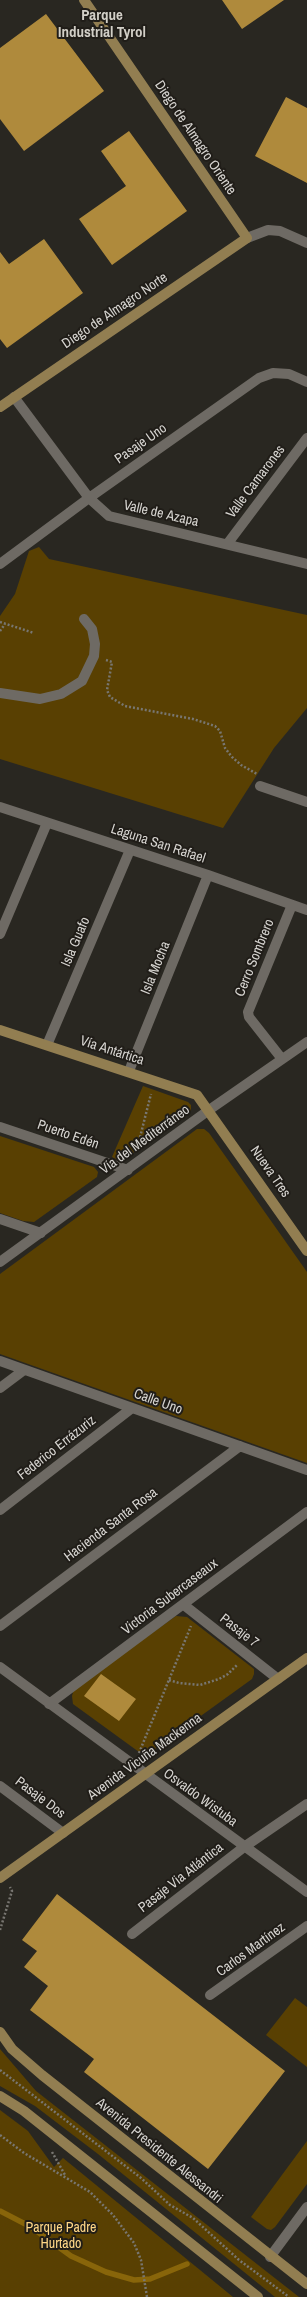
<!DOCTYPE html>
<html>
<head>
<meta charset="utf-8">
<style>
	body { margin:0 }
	canvas { display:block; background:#292721 }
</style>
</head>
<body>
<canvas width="307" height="2297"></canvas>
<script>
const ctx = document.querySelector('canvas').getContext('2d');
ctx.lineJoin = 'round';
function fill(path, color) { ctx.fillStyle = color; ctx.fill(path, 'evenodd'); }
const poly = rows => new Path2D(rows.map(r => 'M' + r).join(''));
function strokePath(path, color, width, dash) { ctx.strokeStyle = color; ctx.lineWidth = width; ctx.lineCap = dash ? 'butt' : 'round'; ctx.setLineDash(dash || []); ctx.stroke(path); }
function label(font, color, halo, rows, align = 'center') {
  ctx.font = font + ' "Archivo Narrow",sans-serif'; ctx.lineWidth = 4; ctx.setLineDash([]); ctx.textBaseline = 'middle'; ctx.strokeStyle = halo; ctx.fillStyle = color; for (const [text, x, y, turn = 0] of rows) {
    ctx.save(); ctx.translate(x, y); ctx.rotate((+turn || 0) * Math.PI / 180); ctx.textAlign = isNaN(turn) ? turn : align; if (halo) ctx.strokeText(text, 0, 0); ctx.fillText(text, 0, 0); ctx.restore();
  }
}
fill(poly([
	[39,547,49,559,307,615,307,708,274,748,223,828,0,759,0,616,15,594,29,551],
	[143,1086,188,1102,191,1105,191,1110,189,1114,126,1158,118,1160,112,1157],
	[197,1129,204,1129,209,1133,307,1272,307,1463,0,1354,0,1274],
	[0,1136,94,1167,98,1172,97,1177,34,1222,23,1221,0,1213],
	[176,1616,187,1617,254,1669,254,1674,252,1679,155,1749,139,1752,73,1704,72,1696,74,1689],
	[295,1998,307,2007,307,2067,266,2035],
	[0,2049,36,2091,299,2297,275,2297,98,2154,35,2106,0,2086],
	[0,2110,28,2131,54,2167,63,2158,233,2297,0,2297],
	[307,2141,307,2184,275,2227,271,2230,267,2229,251,2217]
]), '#594002');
strokePath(poly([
	[0,2211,31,2227,71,2256,106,2272,134,2280,150,2279,187,2264]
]), '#88650a', 5.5);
fill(poly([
	[222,0,284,0,242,29],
	[46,14,104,91,24,151,0,119,0,48],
	[286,97,307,108,307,183,255,156],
	[129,131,187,211,112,265,79,219,126,186,101,151],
	[44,239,83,293,7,348,0,339,0,252,9,264],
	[101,1674,136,1699,119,1721,84,1696],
	[57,1894,285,2071,208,2169,84,2072,94,2059,30,2010,48,1986,24,1967,37,1951,22,1940]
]), '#af8a3c');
strokePath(poly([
	[0,622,34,633],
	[0,631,5,624],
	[106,660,112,662,107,690,110,697,125,706,193,719,215,726,220,731,225,748,232,757,241,765,257,774],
	[138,1145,151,1094],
	[169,1680,179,1683,200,1685,219,1679,228,1674,238,1664],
	[139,1753,191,1626],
	[0,1930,12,1891,10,1887],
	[0,2070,141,2178,170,2205,193,2218,239,2260,289,2297],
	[0,2135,24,2153,90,2192,113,2215,134,2243,141,2260,147,2297],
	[52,2152,65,2175]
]), '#787671', 2.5, [2, 2]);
strokePath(poly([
	[0,693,40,699,61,694,82,681,94,656,95,644,92,629,84,619]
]), '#6e6a64', 10);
strokePath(poly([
	[247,238,268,230,280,231,307,243],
	[14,397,89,498,109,516,307,564],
	[228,543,307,438],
	[0,564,89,498,259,378,273,373,289,374,307,382],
	[260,786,307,802],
	[0,807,208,875,307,910],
	[0,934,47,823],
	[47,1045,130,850],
	[282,1059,249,1017,248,1012,292,905],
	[129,1071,208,875],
	[0,1127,128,1170],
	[0,1219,41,1233],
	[0,1262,209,1110,307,1042],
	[0,1361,307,1470],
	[0,1388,24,1370],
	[0,1510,132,1408],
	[184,1605,278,1679],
	[0,1626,240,1446],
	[0,1667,307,1892],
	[49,1704,307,1512],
	[0,1786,63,1833],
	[132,1934,244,1847,307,1804],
	[210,1995,307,1926],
	[270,2257,307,2207]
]), '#6e6a64', 10);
strokePath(poly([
	[0,407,247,238,84,0],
	[0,1030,197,1095,307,1251],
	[0,1878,307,1658],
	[0,2032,12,2049,42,2075,307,2284],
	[0,2096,24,2111,258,2297]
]), '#927e51', 10);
label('14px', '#d6d4d0', '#201d18', [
	["Diego de Almagro Oriente",195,138,56],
	["Diego de Almagro Norte",115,311,-34],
	["Pasaje Uno",141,444,-35],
	["Valle Camarones",256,482,-53],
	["Valle de Azapa",161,514,13],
	["Laguna San Rafael",158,844,18],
	["Isla Guafo",76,942,-67],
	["Cerro Sombrero",255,958,-68],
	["Isla Mocha",156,968,-68],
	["Vía Antártica",112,1051,18],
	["Puerto Edén",68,1135,19],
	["Vía del Mediterráneo",145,1140,-36],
	["Nueva Tres",270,1172,55],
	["Calle Uno",158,1402,20],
	["Federico Errázuriz",57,1448,-38],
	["Hacienda Santa Rosa",111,1525,-37],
	["Victoria Subercaseaux",170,1597,-37],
	["Pasaje 7",239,1631,38],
	["Avenida Vicuña Mackenna",145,1757,-36],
	["Pasaje Dos",40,1798,37],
	["Osvaldo Wistuba",200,1798,36],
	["Pasaje Via Atlántica",181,1878,-38],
	["Carlos Martínez",251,1950,-36],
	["Avenida Presidente Alessandri",159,2151,39]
]);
label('14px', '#ffd787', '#201d18', [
	["Parque Padre",61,2228],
	["Hurtado",61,2244]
]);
label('bold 15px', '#d2cfc7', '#201d18', [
	["Parque",102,16],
	["Industrial Tyrol",102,33]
]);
</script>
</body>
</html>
